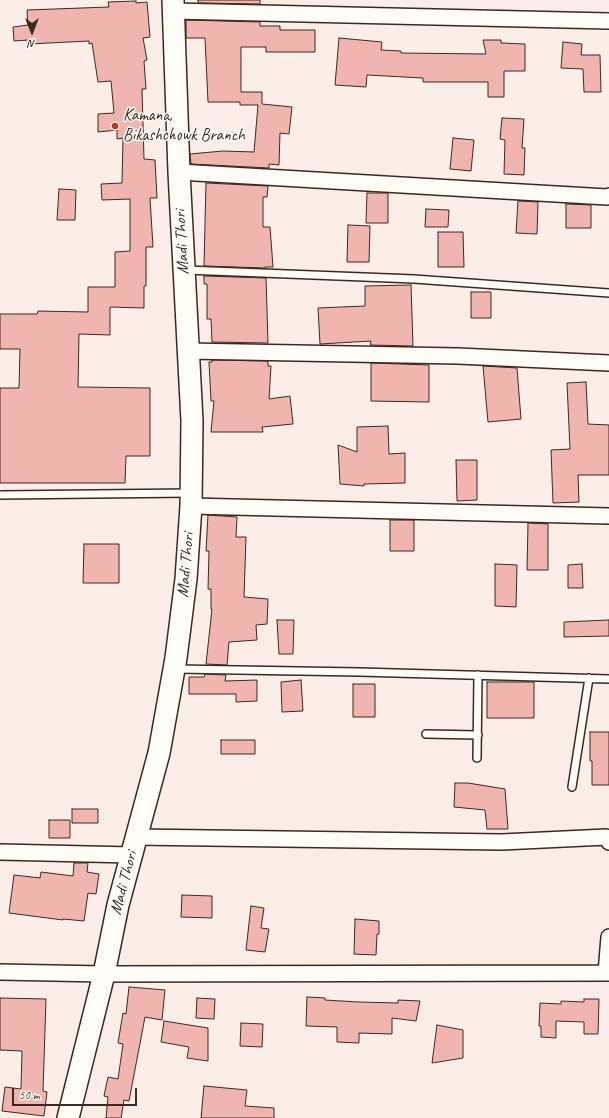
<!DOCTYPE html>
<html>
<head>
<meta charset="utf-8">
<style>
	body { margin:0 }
	#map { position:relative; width:609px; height:1118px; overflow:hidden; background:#fbeee9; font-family:Caveat,sans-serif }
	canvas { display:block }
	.north { position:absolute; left:12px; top:12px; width:40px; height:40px; -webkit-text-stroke:3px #fdfcf7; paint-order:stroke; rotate:180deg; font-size:11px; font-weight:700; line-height:16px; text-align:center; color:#3b2a1e }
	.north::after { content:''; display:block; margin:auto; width:14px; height:18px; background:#3b2a1e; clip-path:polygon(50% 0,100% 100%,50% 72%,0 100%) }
	.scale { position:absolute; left:12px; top:1088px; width:125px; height:18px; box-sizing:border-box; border:2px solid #3b2a1e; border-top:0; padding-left:5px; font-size:12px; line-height:14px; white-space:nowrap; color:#3b2a1e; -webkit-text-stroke:3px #fdfcf7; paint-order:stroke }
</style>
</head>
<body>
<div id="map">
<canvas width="609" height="1118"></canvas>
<div class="north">N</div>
<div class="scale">50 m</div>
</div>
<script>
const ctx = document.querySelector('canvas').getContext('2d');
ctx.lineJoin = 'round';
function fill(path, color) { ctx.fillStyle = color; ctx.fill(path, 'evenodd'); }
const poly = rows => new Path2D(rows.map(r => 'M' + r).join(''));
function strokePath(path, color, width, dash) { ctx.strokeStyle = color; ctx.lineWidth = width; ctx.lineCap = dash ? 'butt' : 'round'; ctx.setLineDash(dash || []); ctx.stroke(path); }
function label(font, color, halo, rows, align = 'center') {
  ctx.font = font + ' Caveat,sans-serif'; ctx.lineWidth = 3; ctx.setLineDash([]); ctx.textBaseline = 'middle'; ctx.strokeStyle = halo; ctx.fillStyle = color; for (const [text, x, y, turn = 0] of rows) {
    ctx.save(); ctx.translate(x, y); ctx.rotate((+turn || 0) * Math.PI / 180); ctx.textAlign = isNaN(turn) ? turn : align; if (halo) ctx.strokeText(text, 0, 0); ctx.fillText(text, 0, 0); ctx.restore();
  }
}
const building = poly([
	[198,0,260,0,260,4,198,3,198,0],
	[136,1,136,3,147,2,150,37,143,38,147,60,144,61,146,89,142,89,144,159,155,160,157,198,150,198,153,247,146,247,146,286,144,286,144,308,110,307,110,335,79,334,78,387,150,388,150,456,126,456,125,483,0,483,0,388,19,388,20,349,0,349,0,314,37,314,38,311,88,312,88,287,115,287,115,252,130,251,130,199,102,200,101,184,122,183,123,138,117,139,117,130,98,132,98,114,114,113,111,81,98,82,92,43,89,44,89,41,29,44,29,40,14,41,13,27,28,25,27,10,109,7,108,2,136,1],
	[186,20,260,22,260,26,280,26,280,30,315,30,315,52,266,52,266,47,241,47,241,92,262,92,262,104,292,107,289,134,280,133,279,165,269,164,269,168,191,164,190,154,223,151,254,152,258,105,240,105,240,102,208,102,205,38,186,38,186,20],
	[339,38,382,42,381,50,401,51,401,53,486,54,483,40,501,40,501,43,525,44,525,71,504,71,504,97,488,97,488,82,423,82,423,78,367,75,366,87,335,85,339,38],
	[563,42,582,44,581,55,600,55,601,92,584,92,583,69,561,68,563,42],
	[502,118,524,119,522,148,525,148,524,175,504,174,505,140,500,139,502,118],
	[453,138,474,140,471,171,450,169,453,138],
	[206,183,268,186,267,197,263,197,263,227,270,227,273,267,265,267,265,268,204,266,206,183],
	[59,189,76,190,75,220,57,220,59,189],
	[367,193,388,193,388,223,366,223,367,193],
	[518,201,538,202,537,234,516,233,518,201],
	[566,204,591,205,591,228,566,228,566,204],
	[426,209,449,210,448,227,425,227,426,209],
	[348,225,370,226,369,262,347,262,348,225],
	[438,232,463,232,464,267,438,267,438,232],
	[204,276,266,278,268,343,212,342,211,319,207,319,207,284,204,284,204,276],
	[411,285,413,346,370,345,371,341,320,344,318,308,365,306,365,286,411,285],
	[471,292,491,292,491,318,471,318,471,292],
	[212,360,268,361,268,366,271,366,269,399,290,396,293,424,262,427,263,432,211,432,214,401,211,401,209,362,212,362,212,360],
	[371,363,429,365,429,402,371,401,371,363],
	[483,366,517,368,521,419,488,422,483,366],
	[586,382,588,424,609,425,609,475,578,475,579,502,553,503,551,450,570,449,567,383,586,382],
	[388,426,389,454,405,453,405,483,364,484,364,486,340,484,338,445,357,452,357,427,388,426],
	[456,460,477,460,477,500,457,501,456,460],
	[208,515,237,517,236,537,246,537,244,597,268,599,267,624,256,625,257,640,229,642,227,665,206,664,212,609,211,609,211,589,208,589,209,551,206,551,208,515],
	[390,520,414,520,414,551,390,551,390,520],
	[528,523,548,524,548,570,527,570,528,523],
	[84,544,119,544,119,583,83,583,84,544],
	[495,564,517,565,516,607,495,606,495,564],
	[582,564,583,588,568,588,568,565,582,564],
	[277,620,294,620,293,654,279,654,277,620],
	[609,620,609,636,564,637,564,622,609,620],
	[205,674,226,675,225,681,257,680,257,701,236,702,236,694,189,694,189,677,204,677,205,674],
	[301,680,303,711,282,712,281,682,301,680],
	[487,682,534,682,534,718,487,718,487,682],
	[353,684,375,684,375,717,353,717,353,684],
	[590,732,609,732,609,785,592,785,592,761,590,761,590,732],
	[221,740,255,740,255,754,221,754,221,740],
	[455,783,468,783,505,789,508,829,487,829,485,810,454,807,455,783],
	[72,809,98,809,98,823,72,823,72,809],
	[49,820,70,820,70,838,49,838,49,820],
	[74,863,88,863,87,872,99,874,96,894,88,893,84,921,63,919,63,920,9,913,14,875,40,878,41,872,73,876,74,863],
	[182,895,212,896,212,918,181,917,182,895],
	[251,906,264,908,261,928,269,929,265,952,246,950,251,906],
	[355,919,379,921,379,934,377,934,376,955,354,954,355,919],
	[129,987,165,990,162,1020,145,1017,129,1101,124,1100,121,1118,106,1118,108,1097,104,1096,108,1077,118,1079,123,1044,118,1043,123,1013,126,1014,129,987],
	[307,997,325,998,325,1000,359,1002,398,1003,398,1000,420,1001,416,1021,392,1018,392,1034,359,1033,359,1043,337,1042,337,1027,306,1026,307,997],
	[0,998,46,999,43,1091,47,1092,44,1116,2,1111,5,1087,21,1089,22,1051,0,1050,0,998],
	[197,998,215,999,214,1019,196,1018,197,998],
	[584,999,599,999,598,1034,584,1034,584,1022,556,1021,556,1038,541,1037,541,1026,539,1026,540,1003,561,1004,561,1001,584,1002,584,999],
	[164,1021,208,1028,208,1061,187,1058,189,1047,161,1042,164,1021],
	[241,1023,263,1024,262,1047,240,1046,241,1023],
	[437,1025,463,1030,463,1058,432,1063,437,1025],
	[204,1086,247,1090,245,1106,274,1108,274,1118,201,1118,204,1086]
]);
fill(building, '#f1b5af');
strokePath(building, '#3b2a1e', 1);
const lane = poly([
	[186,270,414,279,609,293],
	[0,495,190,493],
	[176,669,360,672,609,679],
	[426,734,478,735],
	[477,758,478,675],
	[572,787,589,678]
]);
const street = poly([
	[173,11,609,21],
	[179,172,607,197,609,196],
	[188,351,458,356,609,363],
	[191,506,609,516],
	[136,837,502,842,606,837,609,842],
	[0,852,132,855],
	[0,972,104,974,609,973],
	[606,973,609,937]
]);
const secondary = poly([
	[68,1118,104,974,118,905,159,753,176,658,186,579,191,506,192,421,179,172,173,0]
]);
strokePath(lane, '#3b2a1e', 10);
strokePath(street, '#3b2a1e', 18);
strokePath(secondary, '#3b2a1e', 24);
strokePath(lane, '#fdfcf7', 7);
strokePath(street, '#fdfcf7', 15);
strokePath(secondary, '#fdfcf7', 21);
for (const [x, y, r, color] of [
	[115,126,4,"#c8321e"]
]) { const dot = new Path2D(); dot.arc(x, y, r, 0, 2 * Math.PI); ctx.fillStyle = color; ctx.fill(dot); strokePath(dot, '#fdfcf7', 1.5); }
label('17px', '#3b2a1e', '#fdfcf7', [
	["Kamana,",123,116],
	["Bikashchowk Branch",123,136]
], 'left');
label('17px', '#3b2a1e', '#fdfcf7', [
	["Madi Thori",182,242,-93],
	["Madi Thori",186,565,-85],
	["Madi Thori",124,883,-75]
]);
</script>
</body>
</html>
